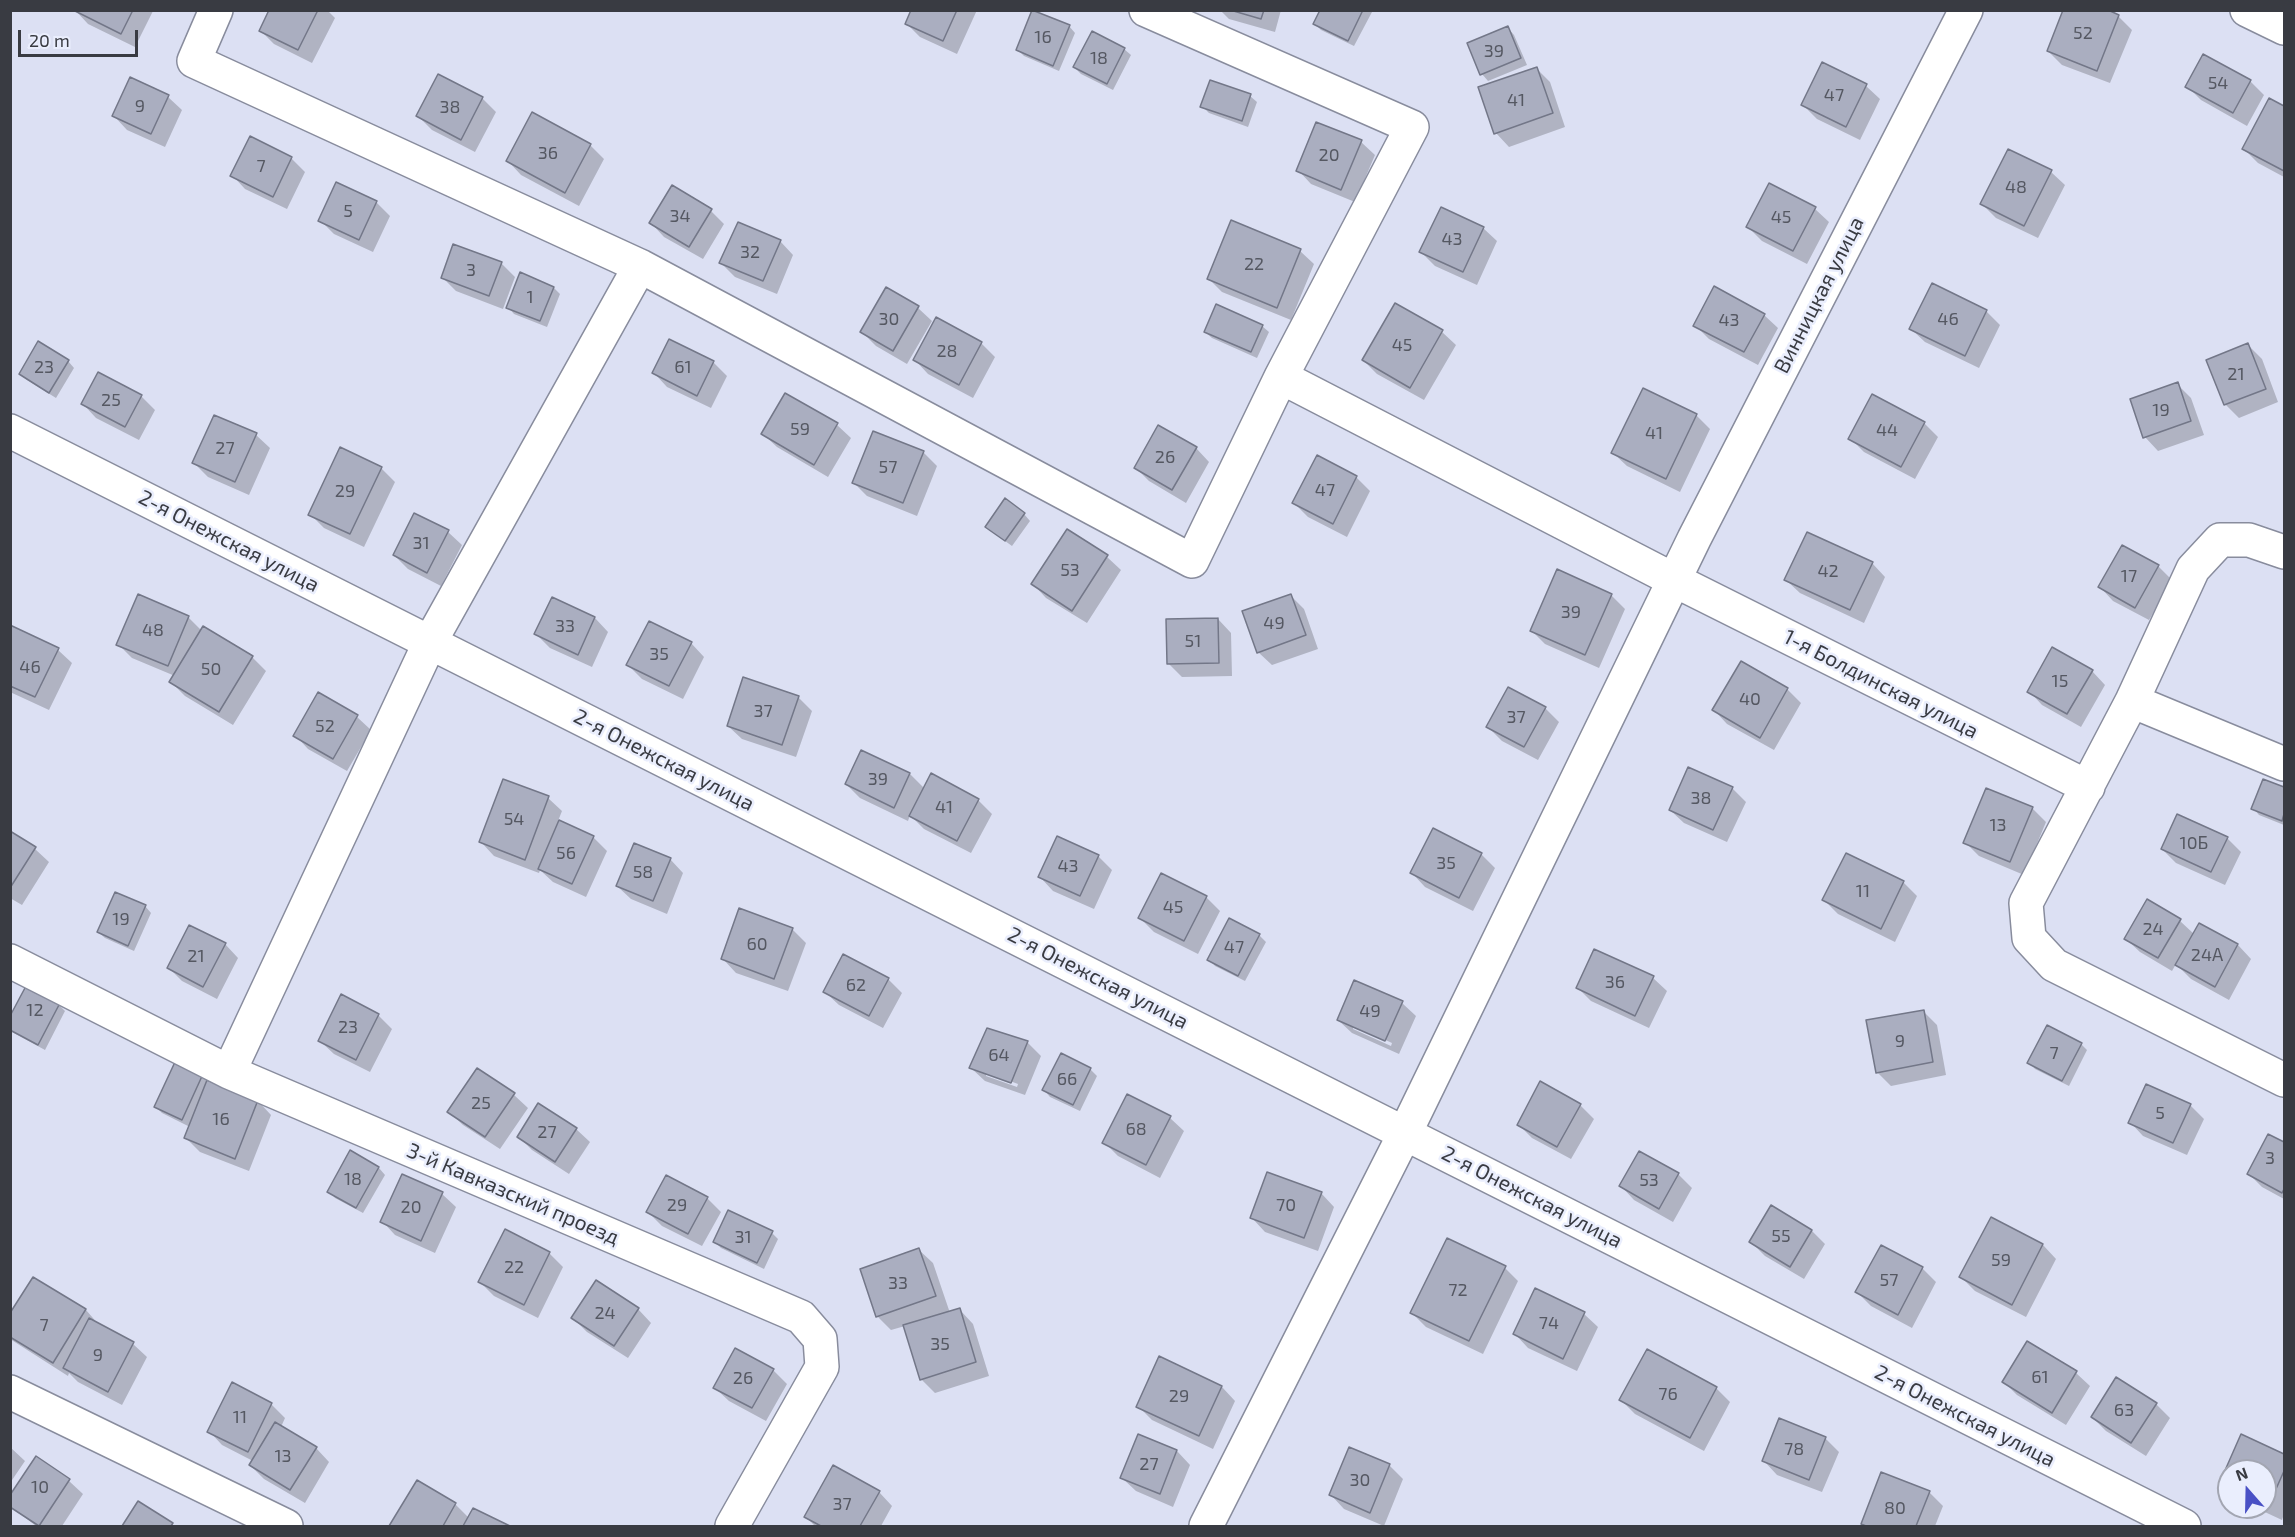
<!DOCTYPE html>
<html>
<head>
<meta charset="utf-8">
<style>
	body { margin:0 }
	#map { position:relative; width:2295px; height:1537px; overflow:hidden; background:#dce0f3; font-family:"Exo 2",sans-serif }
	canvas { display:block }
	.frame { position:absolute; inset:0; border:12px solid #393b42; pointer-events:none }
	.north { position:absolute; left:2217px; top:1459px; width:60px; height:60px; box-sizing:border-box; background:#eaeefd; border:2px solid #a3a6b2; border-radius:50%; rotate:340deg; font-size:16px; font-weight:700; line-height:24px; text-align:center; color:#393b42 }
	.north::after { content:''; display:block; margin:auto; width:21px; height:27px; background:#4950c5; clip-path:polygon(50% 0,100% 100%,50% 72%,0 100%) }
	.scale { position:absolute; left:18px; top:30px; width:120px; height:27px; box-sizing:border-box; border:3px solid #393b42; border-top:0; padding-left:8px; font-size:18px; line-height:21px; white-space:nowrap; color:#393b42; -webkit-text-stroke:4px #eaeefd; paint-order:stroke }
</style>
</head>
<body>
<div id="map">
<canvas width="2295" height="1537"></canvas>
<div class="frame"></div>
<div class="north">N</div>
<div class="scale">20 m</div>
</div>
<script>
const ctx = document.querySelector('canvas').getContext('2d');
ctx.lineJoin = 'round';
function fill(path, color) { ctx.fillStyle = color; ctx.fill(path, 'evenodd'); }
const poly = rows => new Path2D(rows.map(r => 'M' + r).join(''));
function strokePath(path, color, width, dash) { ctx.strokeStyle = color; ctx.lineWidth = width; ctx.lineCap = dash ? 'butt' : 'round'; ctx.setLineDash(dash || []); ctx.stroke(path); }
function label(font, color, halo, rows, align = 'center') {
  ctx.font = font + ' "Exo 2",sans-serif'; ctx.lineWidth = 5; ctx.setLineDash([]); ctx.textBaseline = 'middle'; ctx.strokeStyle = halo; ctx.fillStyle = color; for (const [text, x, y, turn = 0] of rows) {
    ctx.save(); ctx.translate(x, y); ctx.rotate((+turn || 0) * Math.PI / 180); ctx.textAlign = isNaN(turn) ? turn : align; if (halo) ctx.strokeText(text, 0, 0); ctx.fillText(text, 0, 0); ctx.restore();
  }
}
fill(poly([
	[75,10,152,10,153,11,135,47,88,24],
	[271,10,327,10,335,18,312,63,274,44,261,31],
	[912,10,977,10,957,54,920,37,907,24],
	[1220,10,1281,10,1275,32,1229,19],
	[1321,10,1370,10,1372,12,1354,46,1321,30,1315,24],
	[2118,16,2132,30,2110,83,2062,65,2048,51],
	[1069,26,1075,33,1059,71,1024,56,1018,50],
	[1508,28,1514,35,1527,65,1488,81,1482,74,1469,44],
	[1124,49,1131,55,1113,90,1081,74,1074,67],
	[1536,68,1550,82,1565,127,1509,147,1496,133],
	[2250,81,2264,95,2247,126,2201,100,2187,86],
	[1866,86,1880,99,1860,140,1817,119,1803,105],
	[1250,96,1257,102,1248,127,1209,113,1202,106],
	[168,97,182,110,165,147,127,130,114,116],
	[482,98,496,112,475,152,432,130,418,116],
	[2270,100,2284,107,2284,177,2258,163,2244,149],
	[250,138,291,158,305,172,287,209,245,189,232,175],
	[1361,142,1375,155,1355,202,1311,184,1298,170],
	[590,145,604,159,579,206,521,175,508,161],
	[2051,172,2065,185,2038,238,1996,218,1982,204],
	[376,202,390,216,373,252,334,234,320,220],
	[1815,209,1829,222,1807,264,1762,241,1748,227],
	[711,211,724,224,703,259,664,237,651,223],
	[1483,228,1497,241,1477,285,1435,266,1421,252],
	[780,241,793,255,777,294,735,277,721,263],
	[1300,251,1314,264,1291,320,1222,292,1208,278],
	[501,263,515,277,503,309,456,291,442,277],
	[554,288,560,294,547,327,514,314,508,307],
	[1395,305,1442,332,1456,345,1424,400,1377,374,1363,360],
	[918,308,932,321,907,364,876,346,862,332],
	[1986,311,2000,325,1979,368,1925,342,1911,329],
	[1764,315,1778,328,1758,365,1709,339,1695,325],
	[1262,326,1269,332,1257,358,1212,338,1205,332],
	[981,343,995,357,973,398,928,374,915,360],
	[2248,345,2262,359,2278,402,2239,418,2225,404],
	[68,361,74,368,56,398,27,380,20,374],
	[713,362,727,376,711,408,667,387,654,373],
	[2177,384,2191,398,2204,435,2158,451,2145,437],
	[786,395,837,425,851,438,828,477,777,447,763,434],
	[141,396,155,410,139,440,96,418,83,404],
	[1696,415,1710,429,1680,492,1627,466,1613,453],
	[215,417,256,435,270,448,249,495,208,477,194,463],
	[1924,423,1938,437,1915,479,1864,452,1850,438],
	[1196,448,1209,462,1186,503,1149,481,1136,468],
	[923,452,937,466,917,516,867,496,853,482],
	[381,468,395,482,364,547,324,528,310,514],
	[1356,477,1370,491,1347,537,1308,517,1294,503],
	[1024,514,1030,521,1012,546,994,533],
	[1067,531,1107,557,1121,570,1087,623,1046,598,1033,584],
	[448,532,462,545,441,586,408,569,394,555],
	[2123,547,2158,566,2172,580,2149,620,2113,601,2100,587],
	[1872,563,1885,577,1864,623,1800,593,1786,580],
	[1290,595,1304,609,1318,649,1272,665,1258,652],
	[1611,595,1625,609,1599,668,1545,644,1532,631],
	[553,599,595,618,608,632,592,667,550,648,536,634],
	[188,617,202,631,252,657,266,671,233,725,185,696,171,682,175,676,132,658,118,644],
	[1218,619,1231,633,1232,676,1182,677,1168,663],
	[10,627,58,650,72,663,49,710,10,692],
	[691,643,704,657,683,699,642,679,628,665],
	[1741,663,1787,689,1801,703,1774,750,1727,724,1714,710],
	[2092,671,2105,685,2081,727,2042,705,2029,691],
	[798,697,812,711,796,757,742,739,728,726],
	[1545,708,1559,722,1538,760,1502,741,1488,727],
	[357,717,371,730,347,771,308,749,295,735],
	[862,752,910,774,925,789,978,800,992,814,971,853,924,829,910,815,908,821,860,798,846,784],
	[504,781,548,798,562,811,558,821,593,837,607,851,586,897,553,882,540,870,539,873,494,856,481,842],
	[2264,781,2284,789,2284,825,2259,815,2253,808],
	[1732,788,1746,802,1727,842,1684,823,1670,810],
	[2032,808,2046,822,2024,875,1979,856,1965,842],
	[1434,830,1481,854,1495,868,1473,911,1425,887,1412,873],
	[10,833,35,849,49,862,22,905,10,898],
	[2227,838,2241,852,2225,885,2176,863,2162,849],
	[1098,856,1112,870,1094,909,1053,891,1040,877],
	[670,859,683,873,667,914,631,899,617,886],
	[1903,882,1917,896,1895,942,1838,914,1824,900],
	[1206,897,1220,911,1198,954,1154,932,1140,918],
	[2148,901,2180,921,2194,934,2199,925,2238,945,2251,959,2229,1000,2191,979,2176,964,2172,971,2140,952,2126,939],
	[145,906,151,913,134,951,105,938,98,932],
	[1230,920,1259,935,1266,942,1245,981,1215,966,1209,959],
	[792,929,806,943,788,991,736,973,723,959],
	[225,944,238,958,217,999,182,981,169,968],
	[1653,978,1667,991,1649,1028,1591,1001,1578,988],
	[888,979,902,993,883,1028,839,1005,825,992],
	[1402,1003,1416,1016,1399,1054,1352,1033,1338,1020],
	[1353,1025,1392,1043,1391,1046,1353,1029],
	[59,1005,65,1011,45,1050,10,1031,10,1019],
	[1923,1011,1937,1025,1946,1075,1891,1086,1877,1072],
	[378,1015,392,1029,370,1072,334,1054,320,1041],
	[1027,1042,1041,1056,1025,1095,985,1081,971,1068],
	[986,1072,1018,1084,1017,1087,986,1076],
	[2081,1044,2087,1050,2069,1086,2035,1069,2029,1062],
	[1090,1069,1097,1076,1080,1111,1050,1097,1044,1090],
	[478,1070,514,1095,528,1108,500,1149,463,1125,449,1112],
	[202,1076,207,1081,258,1101,271,1115,249,1171,200,1152,186,1138,190,1127,162,1113,156,1107],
	[1580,1105,1594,1119,1571,1159,1532,1138,1518,1124],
	[2190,1105,2204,1119,2187,1155,2143,1136,2130,1122],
	[1170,1118,1184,1131,1160,1178,1118,1156,1104,1142],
	[576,1129,590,1142,569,1174,532,1150,519,1137],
	[2269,1136,2284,1144,2284,1199,2262,1187,2249,1174],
	[350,1152,379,1168,385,1175,363,1213,335,1198,329,1191],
	[1678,1174,1692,1188,1673,1222,1634,1200,1621,1186],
	[1321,1193,1334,1207,1318,1251,1265,1232,1252,1218],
	[442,1194,456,1207,435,1253,395,1235,382,1221],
	[707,1198,721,1212,702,1246,662,1226,648,1212],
	[1991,1219,2043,1245,2056,1259,2026,1317,1975,1291,1961,1277],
	[506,1231,550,1254,563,1267,538,1318,494,1296,480,1282],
	[1812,1231,1825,1244,1804,1279,1765,1256,1751,1242],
	[772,1233,778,1239,764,1269,721,1248,715,1242],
	[1882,1247,1922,1268,1936,1282,1912,1328,1871,1306,1857,1292],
	[919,1250,933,1263,950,1313,960,1310,973,1324,989,1376,935,1393,921,1379,905,1326,891,1330,878,1317,862,1270],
	[1505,1268,1518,1281,1483,1354,1426,1327,1412,1313],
	[34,1279,86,1310,99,1325,133,1344,147,1357,122,1405,78,1382,69,1373,68,1376,10,1339,10,1316],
	[1536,1290,1584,1314,1598,1327,1577,1371,1528,1348,1515,1334],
	[638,1309,651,1323,628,1358,587,1332,573,1318],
	[2027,1343,2076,1373,2090,1386,2066,1425,2017,1395,2004,1382],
	[1647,1351,1716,1388,1730,1402,1704,1451,1635,1414,1621,1400],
	[773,1370,787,1384,766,1421,729,1401,715,1388],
	[232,1385,271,1404,285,1418,281,1427,316,1448,329,1462,305,1503,264,1479,250,1465,253,1461,222,1445,209,1431],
	[1222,1387,1235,1401,1213,1449,1152,1420,1138,1406],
	[2156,1404,2170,1418,2146,1456,2106,1431,2092,1417],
	[1139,1436,1177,1451,1190,1465,1173,1507,1136,1491,1122,1478],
	[2242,1436,2284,1455,2284,1514,2282,1520,2254,1507,2265,1507,2265,1471,2229,1471,2229,1493,2220,1484],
	[1825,1438,1839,1452,1822,1492,1777,1475,1764,1461],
	[10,1447,25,1461,10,1483],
	[1350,1449,1390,1466,1403,1479,1384,1526,1344,1509,1331,1495],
	[36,1459,69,1481,83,1494,62,1526,36,1526,10,1506],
	[418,1482,456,1505,469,1518,474,1510,507,1526,391,1526],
	[879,1492,892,1506,881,1526,815,1526,806,1517],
	[1929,1492,1943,1506,1935,1526,1865,1526,1862,1524],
	[139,1503,172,1524,174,1526,124,1526]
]), '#0003');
const building = poly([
	[73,10,133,10,121,34,73,10],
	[269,10,318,10,298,50,259,31,269,10],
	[911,10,957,10,943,41,905,24,911,10],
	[1032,10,1070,25,1053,66,1016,50,1032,10],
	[1230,10,1264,10,1261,19,1230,10],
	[1320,10,1363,10,1348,41,1313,24,1320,10],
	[2063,10,2108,10,2119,15,2097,71,2047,51,2063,10],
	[1508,26,1521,58,1480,75,1467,43,1508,26],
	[1092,31,1125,48,1107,84,1073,67,1092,31],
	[2203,54,2251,80,2233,113,2185,87,2203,54],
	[1822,62,1867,84,1846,127,1801,105,1822,62],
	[1537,67,1553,113,1494,134,1478,87,1537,67],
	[438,74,483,97,461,140,416,116,438,74],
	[130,77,169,95,151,134,112,116,130,77],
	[1210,80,1251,94,1242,121,1200,107,1210,80],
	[2269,98,2284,106,2284,171,2242,149,2269,98],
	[532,112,591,144,565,193,506,161,532,112],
	[1316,122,1362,140,1341,190,1296,171,1316,122],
	[250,136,292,157,273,197,230,176,250,136],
	[2008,149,2052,170,2024,226,1980,204,2008,149],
	[336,182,377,201,359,240,318,221,336,182],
	[1769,183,1816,207,1793,251,1746,227,1769,183],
	[672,185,712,209,689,247,649,223,672,185],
	[1441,207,1484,227,1463,272,1419,252,1441,207],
	[1231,220,1301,249,1277,308,1207,279,1231,220],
	[738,222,781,240,763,281,719,263,738,222],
	[453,244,502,262,489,296,441,278,453,244],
	[520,272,554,287,540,321,506,308,520,272],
	[1932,283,1987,310,1965,356,1909,329,1932,283],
	[1714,286,1765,314,1744,352,1693,326,1714,286],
	[886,287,919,306,893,351,860,332,886,287],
	[1395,303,1443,330,1410,388,1362,360,1395,303],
	[1216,304,1263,325,1251,352,1204,332,1216,304],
	[936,317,982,342,959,385,913,360,936,317],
	[669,339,714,361,697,396,652,373,669,339],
	[38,341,69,360,49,393,19,374,38,341],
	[2248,343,2266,389,2224,405,2206,360,2248,343],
	[98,372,142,395,125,427,81,404,98,372],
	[2178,382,2191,421,2143,438,2130,399,2178,382],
	[1643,388,1697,414,1666,479,1611,453,1643,388],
	[785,393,838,423,814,465,761,434,785,393],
	[1872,394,1925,422,1901,467,1848,439,1872,394],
	[214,415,257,433,235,482,192,463,214,415],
	[1158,425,1197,447,1172,490,1134,468,1158,425],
	[873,431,924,451,903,503,852,483,873,431],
	[340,447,382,467,350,534,308,515,340,447],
	[1317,455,1357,476,1333,524,1292,503,1317,455],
	[1005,498,1025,513,1005,541,985,527,1005,498],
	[414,513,449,530,427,573,393,555,414,513],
	[1067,529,1108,555,1072,611,1031,584,1067,529],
	[1807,532,1873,562,1850,610,1784,580,1807,532],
	[2122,545,2159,565,2135,608,2098,587,2122,545],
	[1557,569,1612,594,1585,655,1530,631,1557,569],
	[138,594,189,616,168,666,116,645,138,594],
	[1291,594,1306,635,1257,653,1242,611,1291,594],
	[552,597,595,617,578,655,534,634,552,597],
	[1218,618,1219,663,1167,664,1166,619,1218,618],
	[649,621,692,642,669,686,626,665,649,621],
	[10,625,59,648,35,697,10,686,10,625],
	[203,626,253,656,219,712,169,682,203,626],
	[2052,647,2093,670,2067,714,2027,692,2052,647],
	[1741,661,1788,688,1760,738,1712,710,1741,661],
	[743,677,799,696,782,745,727,726,743,677],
	[1508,687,1546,707,1524,747,1486,727,1508,687],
	[318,692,358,715,333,759,293,736,318,692],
	[861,750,910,773,894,808,845,784,861,750],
	[1688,767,1733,787,1713,830,1669,810,1688,767],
	[931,773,979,799,957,841,909,816,931,773],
	[503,779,549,796,525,860,479,842,503,779],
	[2263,779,2284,787,2284,814,2282,821,2251,809,2263,779],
	[1986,788,2033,807,2010,862,1963,843,1986,788],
	[2177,814,2228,837,2211,872,2161,849,2177,814],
	[559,820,594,836,572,884,538,869,559,820],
	[1433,828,1482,853,1459,898,1410,873,1433,828],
	[10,831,36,847,10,888,10,831],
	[1057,836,1099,855,1080,896,1038,877,1057,836],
	[634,843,671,858,653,901,616,886,634,843],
	[1846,853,1904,881,1881,929,1822,900,1846,853],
	[1161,873,1207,896,1184,941,1138,918,1161,873],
	[115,892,146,905,128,946,97,932,115,892],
	[2147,899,2181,919,2158,958,2124,939,2147,899],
	[739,908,793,928,774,979,721,959,739,908],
	[1229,918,1260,934,1238,976,1207,960,1229,918],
	[2199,923,2238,944,2215,987,2175,965,2199,923],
	[189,925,226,943,203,987,167,968,189,925],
	[1594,949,1654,976,1635,1016,1576,988,1594,949],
	[843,954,889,978,869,1016,823,992,843,954],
	[1354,980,1403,1001,1385,1041,1337,1020,1354,980],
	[26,986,60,1003,38,1045,10,1030,10,1016,26,986],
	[341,994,379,1014,356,1060,318,1041,341,994],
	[1924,1010,1933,1062,1876,1073,1866,1020,1924,1010],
	[2047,1025,2082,1043,2062,1081,2027,1063,2047,1025],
	[987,1028,1028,1041,1011,1083,969,1068,987,1028],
	[1061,1053,1091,1068,1073,1105,1042,1090,1061,1053],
	[175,1062,203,1074,182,1120,154,1107,175,1062],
	[477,1068,515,1093,485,1137,447,1112,477,1068],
	[207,1080,258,1100,235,1159,184,1138,207,1080],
	[1540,1081,1581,1104,1557,1147,1517,1125,1540,1081],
	[2146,1084,2191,1104,2173,1143,2128,1123,2146,1084],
	[1127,1094,1171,1116,1146,1165,1102,1143,1127,1094],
	[538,1103,577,1128,555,1162,517,1137,538,1103],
	[2268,1134,2284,1142,2284,1189,2282,1193,2247,1174,2268,1134],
	[350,1150,379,1167,356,1208,327,1192,350,1150],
	[1639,1151,1679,1173,1659,1209,1619,1186,1639,1151],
	[1267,1172,1322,1192,1304,1238,1250,1218,1267,1172],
	[402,1174,443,1192,421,1241,380,1222,402,1174],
	[666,1175,708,1197,688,1234,646,1212,666,1175],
	[1771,1205,1812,1230,1790,1267,1749,1242,1771,1205],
	[728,1210,773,1231,757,1263,713,1242,728,1210],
	[1991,1217,2043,1244,2012,1305,1959,1277,1991,1217],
	[505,1229,550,1252,524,1305,478,1282,505,1229],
	[1447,1238,1506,1266,1469,1341,1410,1313,1447,1238],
	[1881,1245,1923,1267,1898,1315,1855,1292,1881,1245],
	[919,1248,936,1296,876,1317,860,1269,919,1248],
	[33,1277,86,1309,53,1363,10,1337,10,1313,33,1277],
	[596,1280,639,1308,614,1346,571,1318,596,1280],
	[1535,1288,1585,1312,1563,1359,1513,1334,1535,1288],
	[960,1308,976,1362,920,1380,903,1325,960,1308],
	[89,1318,134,1342,108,1392,63,1368,89,1318],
	[2027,1341,2077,1371,2052,1413,2002,1382,2027,1341],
	[735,1348,774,1369,752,1408,713,1388,735,1348],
	[1647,1349,1717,1387,1690,1438,1619,1400,1647,1349],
	[1159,1356,1222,1386,1199,1436,1136,1407,1159,1356],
	[2116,1377,2157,1403,2131,1443,2091,1417,2116,1377],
	[232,1382,272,1403,248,1452,207,1432,232,1382],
	[1779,1418,1826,1437,1809,1480,1762,1461,1779,1418],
	[275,1422,317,1447,290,1490,249,1465,275,1422],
	[1138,1434,1177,1450,1160,1494,1120,1478,1138,1434],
	[2241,1434,2284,1454,2284,1471,2268,1507,2265,1506,2265,1471,2229,1471,2229,1489,2219,1484,2241,1434],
	[1349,1447,1390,1464,1370,1513,1329,1495,1349,1447],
	[36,1456,70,1479,39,1526,10,1507,10,1495,36,1456],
	[833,1465,880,1491,860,1526,821,1526,804,1517,833,1465],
	[1881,1472,1930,1491,1916,1526,1866,1526,1861,1524,1881,1472],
	[417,1480,456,1503,443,1526,389,1526,417,1480],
	[138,1501,173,1523,171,1526,122,1526,138,1501],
	[473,1508,510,1526,463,1526,473,1508]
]);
fill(building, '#aaaec0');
strokePath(building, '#737788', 1.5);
const minor = poly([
	[216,10,194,61,640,266,1192,561,1281,377,1412,127,1146,10],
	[2247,10,2284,28],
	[1281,377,1674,580,2088,787],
	[10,431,2184,1526],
	[2284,552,2249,540,2220,540,2193,569,2132,701,2026,903,2029,938,2054,965,2284,1080],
	[2132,701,2284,764],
	[10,961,229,1072,801,1317,820,1339,822,1367,732,1526],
	[229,1072,430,642,640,266],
	[10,1392,286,1526],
	[1206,1526,1405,1133,1694,539,1966,10]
]);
strokePath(minor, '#888c9d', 36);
strokePath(minor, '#fff', 33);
label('18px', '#555862', null, [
	["52",2083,33],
	["16",1043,37],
	["39",1494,51],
	["18",1099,58],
	["54",2218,83],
	["47",1834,95],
	["41",1516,100],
	["9",140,106],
	["38",450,107],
	["36",548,153],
	["20",1329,155],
	["7",261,166],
	["48",2016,187],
	["5",348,211],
	["34",680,216],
	["45",1781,217],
	["43",1452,239],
	["32",750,252],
	["22",1254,264],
	["3",471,270],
	["1",530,297],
	["30",889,319],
	["46",1948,319],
	["43",1729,320],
	["45",1402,345],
	["28",947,351],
	["23",44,367],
	["61",683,367],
	["21",2236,374],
	["25",111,400],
	["19",2161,410],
	["59",800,429],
	["44",1887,430],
	["41",1654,433],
	["27",225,448],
	["26",1165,457],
	["57",888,467],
	["47",1325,490],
	["29",345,491],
	["31",421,543],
	["53",1070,570],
	["42",1828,571],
	["17",2129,576],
	["39",1571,612],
	["49",1274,623],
	["33",565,626],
	["48",153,630],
	["51",1193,641],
	["35",659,654],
	["46",30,667],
	["50",211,669],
	["15",2060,681],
	["40",1750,699],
	["37",763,711],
	["37",1516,717],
	["52",325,726],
	["39",878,779],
	["38",1701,798],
	["41",944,807],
	["54",514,819],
	["13",1998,825],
	["10Б",2194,843],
	["56",566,853],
	["35",1446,863],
	["43",1068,866],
	["58",643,872],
	["11",1863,891],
	["45",1173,907],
	["19",121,919],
	["24",2153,929],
	["60",757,944],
	["47",1234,947],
	["24А",2207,955],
	["21",196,956],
	["36",1615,982],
	["62",856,985],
	["12",35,1010],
	["49",1370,1011],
	["23",348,1027],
	["9",1900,1041],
	["7",2054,1053],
	["64",999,1055],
	["66",1067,1079],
	["25",481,1103],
	["5",2160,1113],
	["16",221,1119],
	["68",1136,1129],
	["27",547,1132],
	["3",2270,1158],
	["18",353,1179],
	["53",1649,1180],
	["29",677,1205],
	["70",1286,1205],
	["20",411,1207],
	["55",1781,1236],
	["31",743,1237],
	["59",2001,1260],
	["22",514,1267],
	["57",1889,1280],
	["33",898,1283],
	["72",1458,1290],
	["24",605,1313],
	["74",1549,1323],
	["7",44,1325],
	["35",940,1344],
	["9",98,1355],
	["61",2040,1377],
	["26",743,1378],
	["76",1668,1394],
	["29",1179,1396],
	["63",2124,1410],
	["11",240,1417],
	["78",1794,1449],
	["13",283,1456],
	["27",1149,1464],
	["30",1360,1480],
	["10",40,1487],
	["37",842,1504],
	["80",1895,1508]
]);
label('21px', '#393b42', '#eaeefd', [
	["Винницкая улица",1819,295,-63],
	["2-я Онежская улица",229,541,27],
	["1-я Болдинская улица",1881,684,27],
	["2-я Онежская улица",664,760,27],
	["2-я Онежская улица",1098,978,27],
	["3-й Кавказский проезд",513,1194,23],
	["2-я Онежская улица",1532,1197,27],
	["2-я Онежская улица",1965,1416,27]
]);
</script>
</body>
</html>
